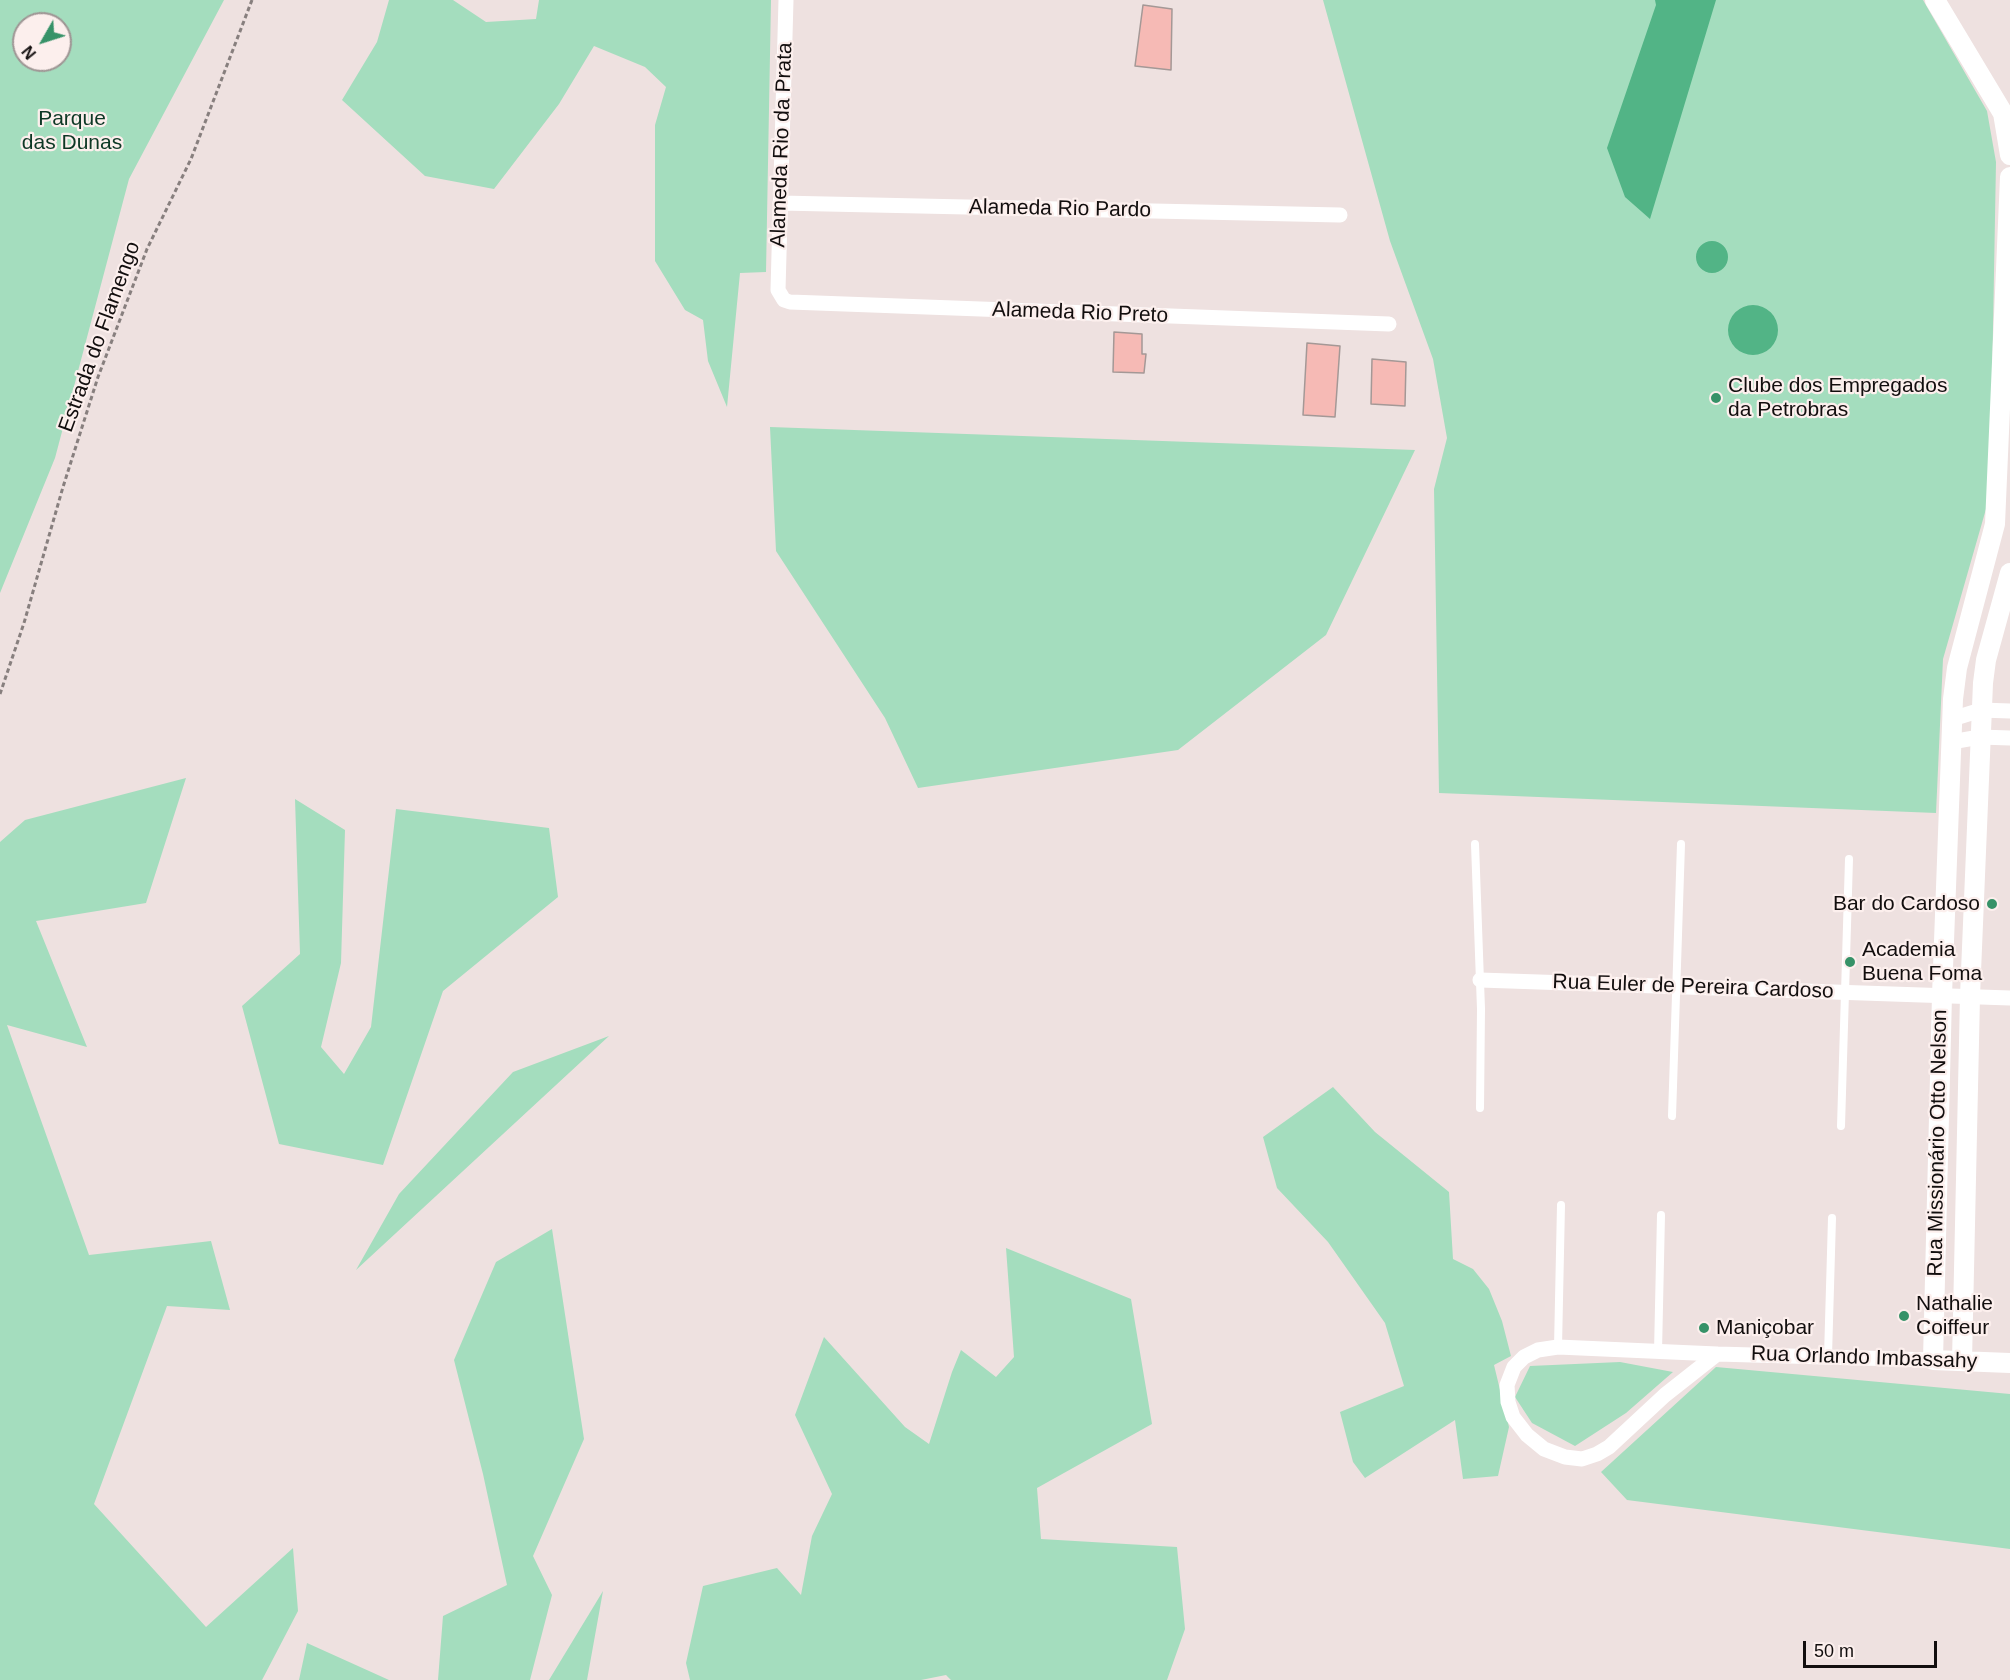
<!DOCTYPE html>
<html>
<head>
<meta charset="utf-8">
<style>
	body { margin:0 }
	#map { position:relative; width:2010px; height:1680px; overflow:hidden; background:#eee1e0; font-family:Arial,sans-serif }
	canvas { display:block }
	.north { position:absolute; left:12px; top:12px; width:60px; height:60px; box-sizing:border-box; background:#fcefed; border:2px solid #9e9594; border-radius:50%; rotate:231deg; font-size:16px; font-weight:700; line-height:24px; text-align:center; color:#120e0e }
	.north::after { content:''; display:block; margin:auto; width:21px; height:27px; background:#369268; clip-path:polygon(50% 0,100% 100%,50% 72%,0 100%) }
	.scale { position:absolute; left:1803px; top:1641px; width:134px; height:27px; box-sizing:border-box; border:3px solid #120e0e; border-top:0; padding-left:8px; font-size:18px; line-height:21px; white-space:nowrap; color:#120e0e; -webkit-text-stroke:4px #fcefed; paint-order:stroke }
</style>
</head>
<body>
<div id="map">
<canvas width="2010" height="1680"></canvas>
<div class="north">N</div>
<div class="scale">50 m</div>
</div>
<script>
const ctx = document.querySelector('canvas').getContext('2d');
ctx.lineJoin = 'round';
function fill(path, color) { ctx.fillStyle = color; ctx.fill(path, 'evenodd'); }
const poly = rows => new Path2D(rows.map(r => 'M' + r).join(''));
function strokePath(path, color, width, dash) { ctx.strokeStyle = color; ctx.lineWidth = width; ctx.lineCap = dash ? 'butt' : 'round'; ctx.setLineDash(dash || []); ctx.stroke(path); }
function label(font, color, halo, rows, align = 'center') {
  ctx.font = font + ' Arial,sans-serif'; ctx.lineWidth = 4.5; ctx.setLineDash([]); ctx.textBaseline = 'middle'; ctx.strokeStyle = halo; ctx.fillStyle = color; for (const [text, x, y, turn = 0] of rows) {
    ctx.save(); ctx.translate(x, y); ctx.rotate((+turn || 0) * Math.PI / 180); ctx.textAlign = isNaN(turn) ? turn : align; if (halo) ctx.strokeText(text, 0, 0); ctx.fillText(text, 0, 0); ctx.restore();
  }
}
fill(poly([
	[0,0,224,0,129,179,55,458,0,593],
	[24,24,60,24,60,60,24,60],
	[389,0,453,0,486,22,536,19,539,0,771,0,766,272,740,273,727,407,708,361,703,320,685,310,655,261,655,125,666,87,645,67,594,46,559,104,494,189,425,176,342,100,377,42],
	[1323,0,1923,0,1987,111,1996,162,1990,495,1943,659,1936,813,1439,793,1434,489,1447,438,1433,359,1390,241],
	[770,427,1415,450,1326,635,1178,750,918,788,885,718,776,551],
	[186,778,146,903,36,921,87,1047,7,1025,89,1255,211,1241,230,1310,167,1306,94,1504,206,1627,293,1548,298,1611,262,1680,0,1680,0,842,25,820],
	[295,799,345,830,341,963,321,1047,344,1074,371,1027,396,809,549,828,558,897,443,991,383,1165,279,1144,242,1006,300,954],
	[609,1036,356,1270,399,1194,513,1072],
	[1333,1087,1375,1132,1449,1192,1453,1259,1473,1269,1489,1289,1502,1321,1511,1356,1494,1365,1509,1427,1498,1476,1463,1479,1455,1420,1365,1478,1353,1462,1340,1412,1404,1386,1385,1323,1328,1242,1277,1188,1263,1137],
	[552,1229,584,1439,533,1556,552,1595,530,1680,438,1680,443,1616,507,1585,483,1474,454,1360,496,1262],
	[1006,1248,1131,1299,1152,1424,1037,1488,1041,1539,1177,1547,1185,1629,1167,1680,951,1680,946,1675,921,1680,690,1680,686,1663,703,1586,777,1568,801,1595,812,1536,832,1494,795,1415,824,1337,905,1427,929,1444,952,1372,961,1350,996,1377,1014,1357],
	[1620,1362,1673,1372,1626,1413,1575,1446,1532,1423,1515,1397,1530,1366],
	[1716,1367,2010,1394,2010,1549,1627,1500,1601,1472],
	[603,1591,587,1680,549,1680],
	[307,1643,389,1680,299,1680]
]), '#a4ddbe');
fill(poly([
	[1655,0,1716,0,1650,219,1625,197,1607,148,1656,5],
	'1696 257a16 16 0 1 1 32 0a16 16 0 1 1-32 0Z',
	'1728 330a25 25 0 1 1 50 0a25 25 0 1 1-50 0Z'
]), '#52b486');
const building = poly([
	[1143,5,1172,9,1171,70,1135,66,1143,5],
	[1114,332,1142,334,1142,354,1146,354,1144,373,1113,372,1114,332],
	[1307,343,1340,346,1335,417,1303,415,1307,343],
	[1372,359,1406,362,1405,406,1371,404,1372,359]
]);
fill(building, '#f6bab5');
strokePath(building, '#a49896', 1.5);
strokePath(poly([
	[0,694,24,623,63,487,98,377,147,249,191,159,252,0]
]), '#877f7e', 3, [4.5, 3]);
strokePath(poly([
	[1475,844,1481,1009,1480,1108],
	[1672,1116,1681,844],
	[1841,1126,1849,859],
	[1558,1347,1561,1205],
	[1658,1352,1661,1215],
	[1828,1356,1832,1218]
]), '#fff', 8);
strokePath(poly([
	[786,0,778,290,784,300,790,302,1389,324],
	[780,203,1340,215],
	[1952,719,1981,710,2010,711],
	[1951,742,1980,737,2010,738],
	[1480,980,2010,998],
	[1717,1354,1665,1395,1609,1447,1597,1454,1582,1459,1565,1457,1544,1449,1527,1435,1513,1417,1508,1402,1507,1385,1514,1367,1524,1357,1538,1350,1558,1347,1717,1354,1933,1360]
]), '#fff', 15);
strokePath(poly([
	[1935,0,2010,125],
	[2003,113,2010,155],
	[2010,177,1995,524,1957,668,1953,699,1942,995,1933,1360,2010,1363],
	[1962,1361,1970,996,1983,683,1986,660,2010,573]
]), '#fff', 20);
for (const [x, y, r, color] of [
	[1716,398,6,"#369268"],
	[1992,904,6,"#369268"],
	[1850,962,6,"#369268"],
	[1904,1316,6,"#369268"],
	[1704,1328,6,"#369268"]
]) { const dot = new Path2D(); dot.arc(x, y, r, 0, 2 * Math.PI); ctx.fillStyle = color; ctx.fill(dot); strokePath(dot, '#fcefed', 2); }
label('21px', '#0d3825', '#fcefed', [
	["Parque",72,119],
	["das Dunas",72,143]
]);
label('21px', '#120e0e', '#fcefed', [
	["Alameda Rio da Prata",782,145,-88],
	["Alameda Rio Pardo",1060,209,1],
	["Alameda Rio Preto",1080,313,2],
	["Estrada do Flamengo",100,337,-70],
	["Rua Euler de Pereira Cardoso",1693,987,2],
	["Rua Missionário Otto Nelson",1938,1143,-89],
	["Rua Orlando Imbassahy",1864,1358,2]
]);
label('21px', '#120e0e', '#fcefed', [
	["Clube dos Empregados",1728,386],
	["da Petrobras",1728,410],
	["Bar do Cardoso",1980,904,"right"],
	["Academia",1862,950],
	["Buena Foma",1862,974],
	["Nathalie",1916,1304],
	["Coiffeur",1916,1328],
	["Maniçobar",1716,1328]
], 'left');
</script>
</body>
</html>
